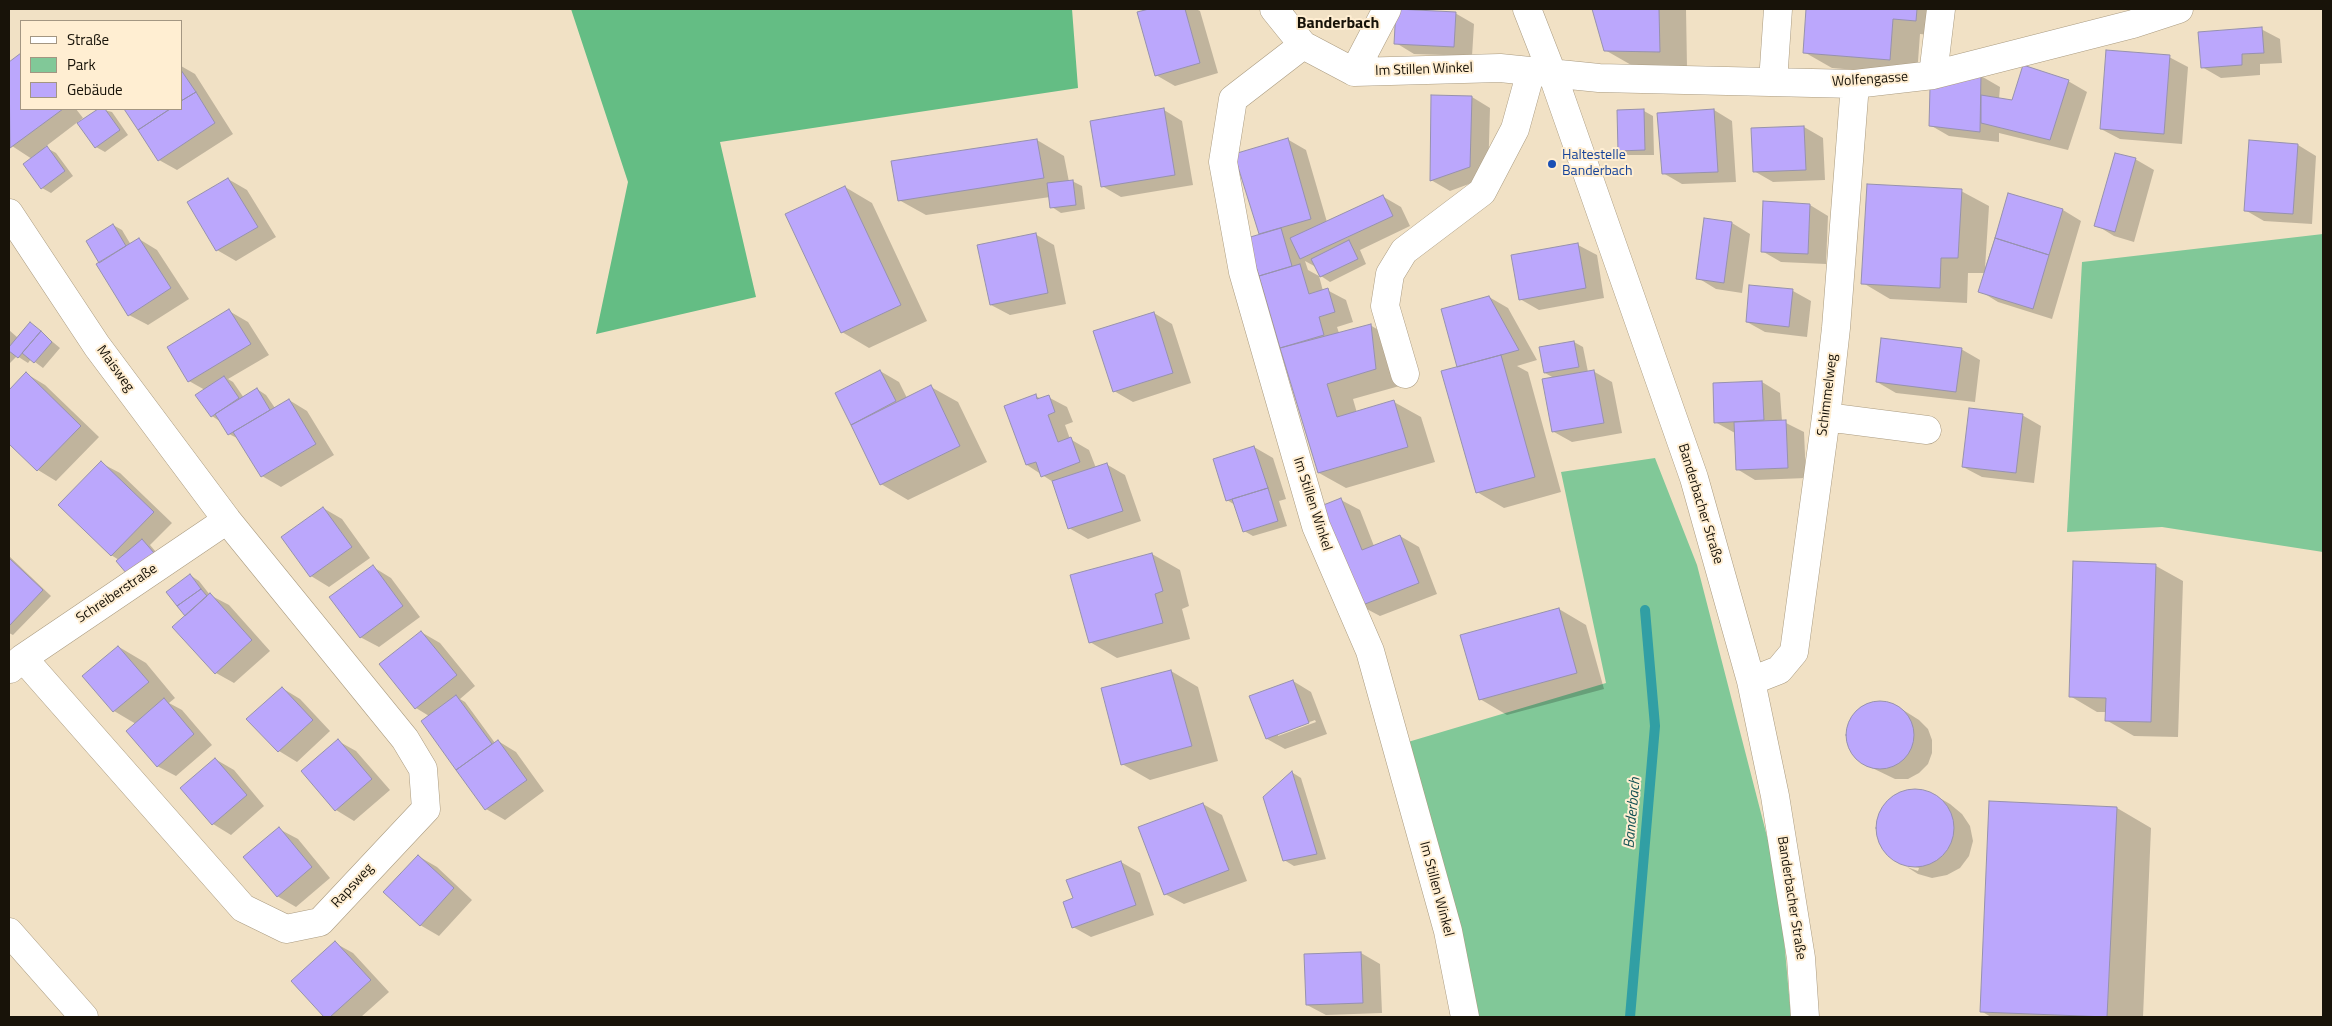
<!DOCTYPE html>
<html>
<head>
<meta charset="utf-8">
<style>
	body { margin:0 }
	#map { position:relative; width:2332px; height:1026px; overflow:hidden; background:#f1e1c5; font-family:"Titillium Web",sans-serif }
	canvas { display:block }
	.frame { position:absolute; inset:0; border:10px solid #181309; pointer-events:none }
	.legend { position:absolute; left:20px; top:20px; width:162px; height:90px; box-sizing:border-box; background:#ffeed2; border:1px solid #a39682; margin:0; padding:6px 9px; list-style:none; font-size:15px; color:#181309 }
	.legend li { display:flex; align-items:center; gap:10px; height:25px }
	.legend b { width:25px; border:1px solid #a39682 }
</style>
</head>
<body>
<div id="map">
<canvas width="2332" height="1026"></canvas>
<div class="frame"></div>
<ul class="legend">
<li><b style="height:6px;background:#fff"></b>Straße</li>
<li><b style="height:14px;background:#81c898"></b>Park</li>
<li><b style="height:14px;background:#bba7fc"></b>Gebäude</li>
</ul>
</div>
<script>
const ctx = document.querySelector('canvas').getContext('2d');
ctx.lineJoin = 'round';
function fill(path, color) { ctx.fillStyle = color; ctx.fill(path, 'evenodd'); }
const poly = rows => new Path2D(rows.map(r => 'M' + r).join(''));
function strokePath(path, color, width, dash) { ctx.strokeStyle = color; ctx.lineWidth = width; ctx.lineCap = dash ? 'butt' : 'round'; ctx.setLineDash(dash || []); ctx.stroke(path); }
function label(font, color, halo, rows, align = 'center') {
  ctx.font = font + ' "Titillium Web",sans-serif'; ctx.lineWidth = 4; ctx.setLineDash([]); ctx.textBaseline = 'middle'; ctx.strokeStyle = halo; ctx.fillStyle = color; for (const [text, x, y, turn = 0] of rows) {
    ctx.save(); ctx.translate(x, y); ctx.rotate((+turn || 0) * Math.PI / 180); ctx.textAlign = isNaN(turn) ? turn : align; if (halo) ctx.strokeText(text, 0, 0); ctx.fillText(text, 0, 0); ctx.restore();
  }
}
fill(poly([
	[2323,234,2323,552,2162,527,2067,532,2082,262],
	[1655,458,1697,565,1779,883,1791,1017,1461,1017,1408,742,1606,683,1561,472]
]), '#81c898');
fill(poly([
	[571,9,1072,9,1078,88,720,142,756,297,596,334,628,182]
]), '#64bd84');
fill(poly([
	[1140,9,1196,9,1200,11,1218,73,1175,86,1156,75,1145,11],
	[1594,9,1686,9,1687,67,1633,66,1605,50],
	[1807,9,1945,9,1943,36,1920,34,1917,75,1832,68,1804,52],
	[1455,13,1474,24,1472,56,1414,54,1396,43],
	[2261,29,2280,39,2282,63,2260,64,2260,75,2221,78,2202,67],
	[21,54,21,109,76,109,83,118,45,147,56,153,73,176,51,193,42,188,32,159,9,144,9,64],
	[2169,57,2188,67,2182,144,2120,139,2101,129],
	[181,66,195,74,233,134,177,170,159,160,126,109,181,109],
	[1981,76,2000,87,1999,99,2013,101,2068,81,2087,92,2068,150,1999,133,1999,142,1949,136,1930,125],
	[1472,97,1490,108,1488,177,1450,191,1431,180],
	[100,109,112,112,128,135,105,152,96,147,79,124],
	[1164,110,1182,121,1193,185,1121,197,1102,186],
	[1714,110,1732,121,1736,182,1682,184,1663,173],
	[1644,111,1653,116,1654,155,1628,155,1619,150],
	[1804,127,1823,138,1825,180,1773,182,1754,171,1753,129],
	[1287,139,1306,150,1327,222,1382,196,1401,207,1410,226,1360,250,1366,264,1330,282,1321,276,1316,267,1305,261,1308,270,1319,276,1323,291,1327,290,1346,300,1353,322,1337,327,1339,333,1370,325,1397,341,1403,385,1353,399,1357,413,1394,402,1421,417,1435,462,1346,488,1319,473,1249,239,1260,235,1236,155],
	[1037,140,1064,156,1069,182,1072,181,1082,186,1085,209,1061,213,1052,207,1050,197,926,215,899,200],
	[2298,145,2316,156,2312,224,2264,221,2245,210],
	[2135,159,2154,170,2134,242,2114,236,2096,225],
	[228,179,247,190,276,237,236,261,217,250],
	[845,187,872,203,927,321,869,348,842,332],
	[1961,191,1989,206,1985,268,2009,194,2063,210,2081,221,2052,319,1998,302,1980,291,1985,273,1968,273,1967,303,1890,299,1863,283],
	[1810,205,1828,216,1826,264,1781,262,1762,251],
	[1732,223,1750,234,1742,293,1716,289,1698,278],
	[113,225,122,230,131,245,139,239,157,250,189,299,148,325,129,315],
	[1035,234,1054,245,1066,304,1010,315,991,305],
	[1578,245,1597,255,1604,298,1539,310,1520,299],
	[1793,291,1811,301,1807,337,1765,332,1747,322],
	[1489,297,1508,308,1537,360,1517,366,1528,372,1561,492,1504,508,1477,492,1459,368],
	[229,311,248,322,269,355,228,379,233,382,244,398,257,389,266,395,275,408,289,400,307,411,334,455,281,487,262,476,239,439,229,434,221,422,212,416,205,390,189,381],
	[1154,313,1172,324,1191,383,1133,402,1114,391],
	[30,323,60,348,43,368,31,359,28,363,17,356,9,364,9,330,18,338],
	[1574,342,1583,347,1588,372,1593,371,1612,382,1622,433,1572,442,1554,432,1554,378,1545,373],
	[1961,349,1980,360,1975,402,1896,393,1877,382],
	[880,371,899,382,907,398,931,387,958,402,987,462,908,500,881,484,837,393],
	[27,374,45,385,99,437,56,481,38,470,9,442,9,392],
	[1762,382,1780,393,1782,421,1804,432,1806,478,1755,480,1737,469,1735,433,1715,422],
	[1036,396,1041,399,1048,397,1067,407,1073,422,1065,425,1070,439,1089,450,1096,468,1106,464,1125,475,1141,521,1088,539,1069,528,1053,482,1027,465],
	[2022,415,2041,426,2034,483,1982,477,1963,467],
	[1254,447,1273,458,1286,499,1279,501,1287,526,1253,536,1244,531,1235,505,1227,500],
	[101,463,120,473,172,523,150,545,162,559,119,560,111,555],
	[1341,500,1360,510,1374,546,1400,536,1419,547,1437,594,1380,616,1361,606],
	[323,508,342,519,370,558,329,587,311,576],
	[1152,554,1180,570,1189,606,1182,609,1190,639,1117,658,1090,642],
	[9,556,51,596,13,635,9,633],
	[2156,566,2183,581,2178,737,2134,736,2106,720,2107,712,2097,712,2070,696],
	[373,567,391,578,420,617,379,647,360,637],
	[190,575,199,581,210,595,229,605,270,651,234,683,216,673,186,616],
	[1559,609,1586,625,1604,689,1507,715,1480,699],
	[421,632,440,643,475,686,460,699,465,702,495,743,498,741,516,752,544,791,505,820,486,809,422,721,429,716,416,708],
	[119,647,146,663,175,698,169,703,182,710,212,745,176,776,157,766,136,724,114,711],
	[1171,671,1198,687,1218,761,1150,780,1122,764],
	[1293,681,1311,692,1327,734,1285,749,1267,739],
	[1315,720,1316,722,1278,736,1278,734],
	[282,688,300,699,330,731,297,762,279,751],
	[1876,703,1888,703,1900,708,1919,720,1928,729,1932,740,1932,753,1928,764,1919,773,1908,779,1895,779,1864,764,1854,755,1848,743,1848,729,1853,716,1863,707],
	[338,741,356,751,390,790,354,821,336,810],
	[215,759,234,770,264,806,231,835,213,824],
	[1293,773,1301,778,1326,859,1294,866,1284,860,1264,797],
	[1916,790,1931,793,1950,804,1962,814,1970,826,1973,841,1969,856,1960,868,1947,875,1932,878,1918,874,1907,867,1918,871,1919,868,1898,863,1886,853,1879,840,1877,826,1880,811,1889,800,1902,792],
	[1203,804,1222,815,1247,881,1184,904,1165,894],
	[2117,808,2151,828,2143,1017,1991,1017,1981,1011],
	[279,829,298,839,330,878,296,907,277,896],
	[418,856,437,867,472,900,439,936,420,925],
	[1121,862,1140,873,1154,915,1091,937,1073,927,1074,899],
	[335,943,353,953,389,992,361,1017,325,1017,292,981],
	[1361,953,1380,964,1382,1013,1326,1015,1307,1005]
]), '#0003');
strokePath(poly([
	[1630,1017,1655,726,1645,610]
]), '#319fa4', 10);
const building = poly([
	[1149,9,1185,9,1200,63,1155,76,1137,12,1149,9],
	[1396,9,1456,12,1454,47,1394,44,1396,9],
	[1592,9,1659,9,1660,52,1604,51,1592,9],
	[1806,9,1917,9,1916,21,1893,19,1890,60,1803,53,1806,9],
	[2262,27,2264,53,2242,54,2242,65,2201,68,2198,32,2262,27],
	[2106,50,2170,55,2164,134,2100,129,2106,50],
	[21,53,21,109,63,109,10,148,9,62,21,53],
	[2023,65,2069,80,2050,140,1981,123,1981,95,2012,100,2023,65],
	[181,70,196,92,181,101,181,70],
	[1981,75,1980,132,1929,126,1930,88,1981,75],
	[196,92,215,123,158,161,138,130,170,109,181,109,181,101,196,92],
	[1431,95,1472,96,1470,167,1430,181,1431,95],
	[1164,108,1175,175,1101,187,1090,121,1164,108],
	[98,109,105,109,120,130,95,148,77,123,98,109],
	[124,109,170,109,138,130,124,109],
	[1644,109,1645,150,1618,151,1617,110,1644,109],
	[1714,109,1718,172,1662,174,1657,113,1714,109],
	[1804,126,1806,170,1753,172,1751,128,1804,126],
	[1288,138,1311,219,1259,234,1234,154,1288,138],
	[1037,139,1044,178,898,201,891,161,1037,139],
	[2249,140,2298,144,2293,214,2244,211,2249,140],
	[47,146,65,171,41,189,23,164,47,146],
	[2115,153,2136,158,2115,232,2094,226,2115,153],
	[228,178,258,227,216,251,187,202,228,178],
	[1073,180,1076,205,1050,208,1047,183,1073,180],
	[1867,184,1962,189,1958,258,1941,258,1940,288,1861,284,1867,184],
	[845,186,901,305,841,333,785,214,845,186],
	[2008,193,2063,209,2049,255,1995,238,2008,193],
	[1383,195,1393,216,1300,259,1290,238,1383,195],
	[1763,201,1810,204,1808,254,1761,252,1763,201],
	[1704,218,1732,222,1724,283,1696,279,1704,218],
	[113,224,126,246,99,263,86,241,113,224],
	[1281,228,1292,266,1259,276,1247,238,1281,228],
	[1036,233,1048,293,990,305,977,245,1036,233],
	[139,238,171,288,128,316,96,264,139,238],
	[1995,238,2049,255,2033,309,1978,292,1995,238],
	[1349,240,1358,259,1320,277,1311,259,1349,240],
	[1578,243,1586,288,1519,300,1511,255,1578,243],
	[1300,264,1309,294,1328,288,1335,312,1319,317,1324,335,1280,348,1259,276,1300,264],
	[1749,285,1793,289,1789,327,1746,322,1749,285],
	[1489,296,1519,350,1457,367,1441,309,1489,296],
	[229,309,251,344,188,382,167,347,229,309],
	[1154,312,1173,373,1113,392,1093,331,1154,312],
	[30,322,41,331,18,358,9,351,9,347,30,322],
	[1371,324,1376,369,1327,384,1337,417,1394,400,1408,447,1318,473,1280,348,1371,324],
	[41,331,52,342,34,363,22,353,41,331],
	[1881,338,1962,348,1956,392,1876,382,1881,338],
	[1574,341,1579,367,1544,373,1539,347,1574,341],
	[1501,355,1535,477,1476,493,1441,371,1501,355],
	[880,370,896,401,851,425,835,393,880,370],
	[1594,370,1604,423,1552,432,1542,379,1594,370],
	[26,372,81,426,37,471,9,444,9,390,26,372],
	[224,376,239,398,211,417,195,395,224,376],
	[1762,381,1764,420,1714,423,1713,383,1762,381],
	[931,385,960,446,880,485,851,425,931,385],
	[257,388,270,410,228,435,215,414,257,388],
	[1036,394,1037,399,1049,395,1055,412,1048,415,1058,442,1071,437,1080,462,1041,477,1036,462,1026,465,1004,406,1036,394],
	[289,399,316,444,261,477,233,432,289,399],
	[1969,408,2023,414,2016,473,1962,467,1969,408],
	[1786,420,1788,468,1736,470,1734,422,1786,420],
	[1254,446,1268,488,1226,501,1213,459,1254,446],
	[101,461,154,512,111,556,58,505,101,461],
	[1107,463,1123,511,1068,529,1052,481,1107,463],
	[1268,488,1278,521,1243,532,1232,499,1268,488],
	[1341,498,1362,550,1400,535,1419,583,1360,606,1321,506,1341,498],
	[323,507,352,547,310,577,281,537,323,507],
	[142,539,154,553,127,574,116,561,142,539],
	[1152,553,1163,591,1155,594,1163,623,1089,643,1070,575,1152,553],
	[9,558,43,590,9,626,9,558],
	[2073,561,2156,564,2151,722,2105,721,2106,698,2069,697,2073,561],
	[373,565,403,606,360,638,329,597,373,565],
	[190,574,201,589,177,606,166,592,190,574],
	[201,589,207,596,185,616,177,606,201,589],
	[210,593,252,640,215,674,172,627,210,593],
	[1559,608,1577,673,1479,700,1460,635,1559,608],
	[421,631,457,675,415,709,379,664,421,631],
	[118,646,149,682,113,712,82,676,118,646],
	[1171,670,1192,746,1121,765,1101,688,1171,670],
	[1293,680,1309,723,1266,739,1249,696,1293,680],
	[282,687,313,720,278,752,246,719,282,687],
	[456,695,492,744,456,770,421,721,456,695],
	[164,698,194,734,157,767,126,731,164,698],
	'1846 735a34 34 0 1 1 68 0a34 34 0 1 1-68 0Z',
	[338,739,372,779,335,811,301,771,338,739],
	[498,740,527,780,485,810,456,770,498,740],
	[215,758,247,795,212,825,180,788,215,758],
	[1292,771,1317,854,1283,861,1263,797,1292,771],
	'1876 828a39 39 0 1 1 78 0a39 39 0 1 1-78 0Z',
	[1989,801,2117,807,2107,1017,1980,1012,1989,801],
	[1203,803,1229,870,1164,895,1138,827,1203,803],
	[279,827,312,867,277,897,243,857,279,827],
	[418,855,454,888,420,926,383,892,418,855],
	[1121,861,1136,905,1072,928,1063,902,1073,898,1066,880,1121,861],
	[335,941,371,980,330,1017,324,1017,291,981,335,941],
	[1361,952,1363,1003,1306,1005,1304,954,1361,952]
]);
fill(building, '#bba7fc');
strokePath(building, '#9691ad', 1);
const minor = poly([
	[1274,9,1303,45,1354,72,1500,68,1599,78,1855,84,1933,75,2133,24,2179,9],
	[1527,9,1552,73,1694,478,1751,681,1775,796,1801,958,1805,1017],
	[1303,45,1233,99,1223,162,1243,272,1316,526,1370,651,1448,931,1465,1017],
	[1354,72,1387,9],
	[1933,75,1941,9],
	[1773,82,1778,9],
	[9,213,97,346,227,520,405,739,423,769,426,809,320,922,286,929,243,908,23,658],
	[1405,374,1385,306,1390,274,1404,251,1482,192,1515,129,1531,71],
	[1826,417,1927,430],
	[10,669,23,658,227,520],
	[1751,681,1779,670,1794,652,1826,417,1836,328,1855,84],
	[9,932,84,1017]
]);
strokePath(minor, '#aa9b80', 29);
strokePath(minor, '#fff', 28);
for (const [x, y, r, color] of [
	[1552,164,5,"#1a4fb4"]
]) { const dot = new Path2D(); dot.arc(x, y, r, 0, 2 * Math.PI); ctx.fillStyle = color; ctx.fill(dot); strokePath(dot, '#ffeed2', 2); }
label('14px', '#181309', '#ffeed2', [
	["Im Stillen Winkel",1424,70,-2],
	["Wolfengasse",1870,80,-4],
	["Maisweg",115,369,54],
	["Schimmelweg",1828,395,-83],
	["Im Stillen Winkel",1312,504,72],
	["Banderbacher Straße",1700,504,73],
	["Schreiberstraße",117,594,-34],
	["Rapsweg",353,886,-47],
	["Im Stillen Winkel",1436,889,75],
	["Banderbacher Straße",1791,898,81]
]);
label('14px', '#164399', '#ffeed2', [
	["Haltestelle",1562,156],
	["Banderbach",1562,172]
], 'left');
label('italic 15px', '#135154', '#ffeed2', [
	["Banderbach",1633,813,-85]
]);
label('bold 16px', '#181309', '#ffeed2', [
	["Banderbach",1338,24]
]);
</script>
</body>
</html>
